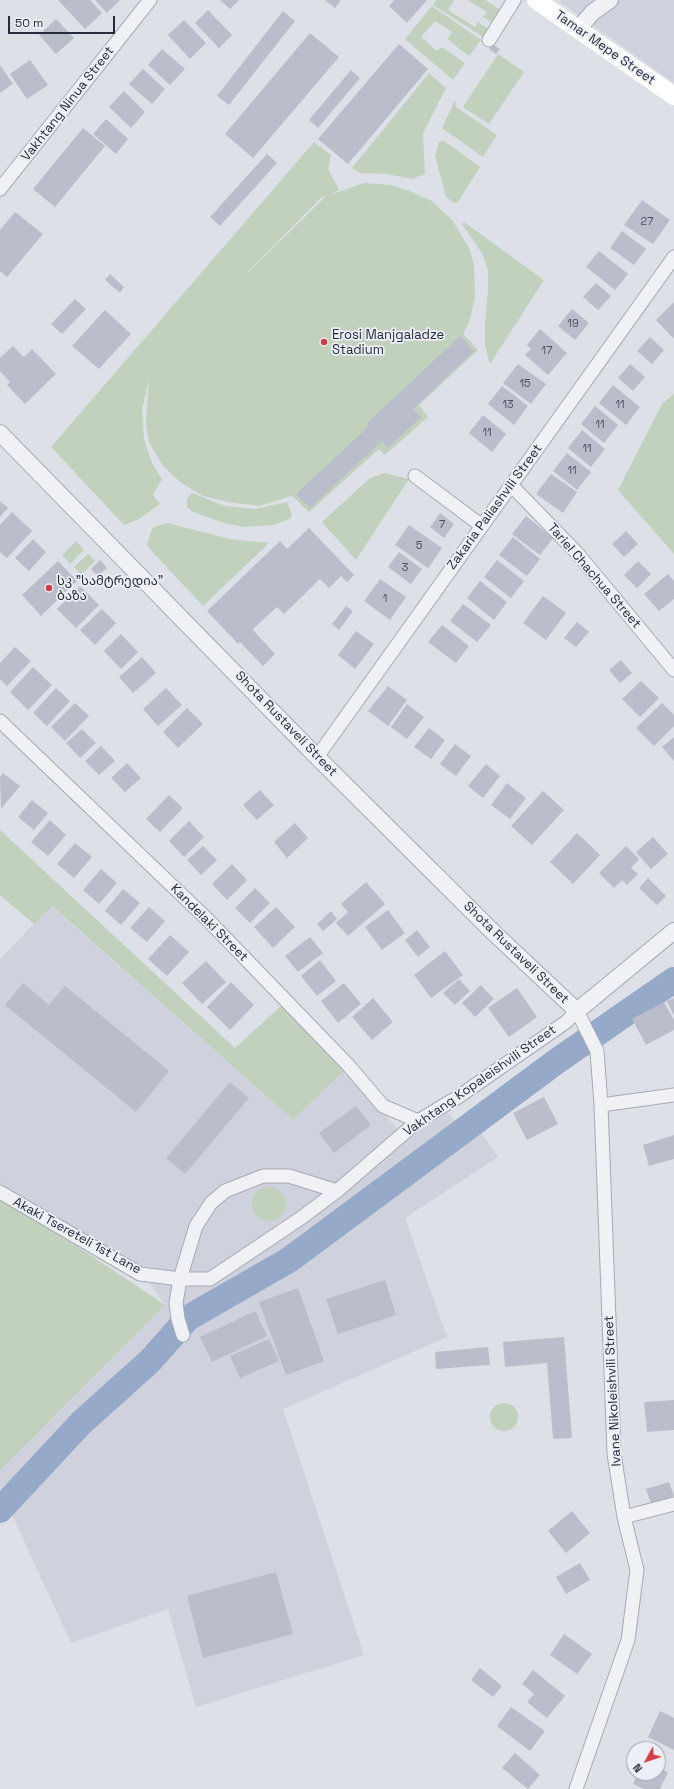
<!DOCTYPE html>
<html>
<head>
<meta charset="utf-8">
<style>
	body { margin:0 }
	#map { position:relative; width:674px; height:1789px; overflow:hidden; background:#dde0e7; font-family:"Space Grotesk",sans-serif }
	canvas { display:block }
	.north { position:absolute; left:626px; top:1741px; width:40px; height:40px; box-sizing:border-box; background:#eceff5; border:1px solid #9da1ab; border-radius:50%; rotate:230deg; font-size:11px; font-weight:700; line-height:16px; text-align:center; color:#262c3d }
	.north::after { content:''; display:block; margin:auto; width:14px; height:18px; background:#cf3e45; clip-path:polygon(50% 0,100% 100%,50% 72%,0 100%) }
	.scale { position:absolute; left:8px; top:16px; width:107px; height:18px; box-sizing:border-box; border:2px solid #262c3d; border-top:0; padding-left:5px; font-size:12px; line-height:14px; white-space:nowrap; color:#262c3d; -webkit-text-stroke:3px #eceff5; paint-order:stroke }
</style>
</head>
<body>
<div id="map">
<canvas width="674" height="1789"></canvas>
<div class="north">N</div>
<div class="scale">50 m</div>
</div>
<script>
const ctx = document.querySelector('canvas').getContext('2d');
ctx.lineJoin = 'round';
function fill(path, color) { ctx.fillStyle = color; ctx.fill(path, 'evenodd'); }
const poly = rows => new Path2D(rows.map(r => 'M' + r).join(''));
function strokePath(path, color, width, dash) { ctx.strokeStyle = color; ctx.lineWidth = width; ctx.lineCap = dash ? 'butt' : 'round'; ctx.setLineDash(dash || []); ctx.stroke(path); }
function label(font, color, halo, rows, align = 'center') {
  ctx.font = font + ' "Space Grotesk","Noto Sans Georgian",sans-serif'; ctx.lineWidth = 3.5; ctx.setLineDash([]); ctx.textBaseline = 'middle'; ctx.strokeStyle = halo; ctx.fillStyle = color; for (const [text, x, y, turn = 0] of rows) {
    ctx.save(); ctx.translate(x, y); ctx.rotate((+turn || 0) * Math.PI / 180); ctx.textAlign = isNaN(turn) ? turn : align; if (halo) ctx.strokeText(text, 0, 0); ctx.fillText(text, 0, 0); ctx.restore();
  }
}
fill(poly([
	[561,0,674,0,674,83,560,2],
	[51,906,293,1120,344,1071,407,1139,447,1112,456,1122,468,1114,498,1157,405,1218,447,1337,283,1409,364,1655,196,1707,168,1609,71,1643,7,1504,0,1498,0,1471,165,1305,140,1268,0,1183,0,959]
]), '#cfd2dc');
fill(poly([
	[436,0,454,0,448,10,475,27,478,22,490,30,485,38,433,5],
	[468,0,485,0,502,11,494,24,483,17,487,12],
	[432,6,481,40,469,56,447,39,452,32,435,21,421,37,437,51,442,47,465,63,453,80,405,39],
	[498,54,524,72,489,124,463,107],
	[429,73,446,88,423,133,425,174,412,179,387,174,360,173,352,168],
	[455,100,456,107,497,135,483,157,442,128],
	[444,141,480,167,458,202,454,203,446,197,435,156,439,142],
	[314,142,331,155,328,169,339,190,330,195,364,183,391,185,410,191,432,201,453,221,470,250,474,266,475,298,469,323,463,334,478,350,419,405,428,417,385,455,379,449,309,512,292,496,259,506,228,502,203,496,180,482,163,466,149,442,146,422,149,379,142,410,144,439,152,463,162,479,153,495,160,504,139,519,124,525,51,447],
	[326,196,249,272,248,272,321,198],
	[464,222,544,280,490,364,485,345,485,323,488,290,488,270,483,255,462,224],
	[674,394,674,554,618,490,662,404],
	[385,473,409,479,356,560,322,522,370,478],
	[192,493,225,506,255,509,287,502,292,515,290,519,273,525,244,527,224,523,191,511,187,507,187,498],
	[167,523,230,539,269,543,203,606,147,546,152,528],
	[76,541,84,550,70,564,62,555],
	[88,554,95,561,81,575,74,567],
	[0,830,235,1048,282,1005,344,1071,293,1120,52,906,34,924,0,895],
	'252 1204a17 17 0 1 1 34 0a17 17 0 1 1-34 0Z',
	[0,1198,86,1252,165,1305,0,1471],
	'490 1417a14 14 0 1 1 28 0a14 14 0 1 1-28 0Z'
]), '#c1d1be');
strokePath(poly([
	[0,1510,81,1423,150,1361,188,1318,289,1260,557,1061,674,980]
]), '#97a9c8', 26);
fill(poly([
	[58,0,90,0,102,13,85,29],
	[95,0,120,0,107,13],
	[220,0,239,0,230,9],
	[325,0,341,0,335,8],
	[394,0,427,0,407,23,389,6],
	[208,10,232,35,219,48,195,23],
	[283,11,295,21,229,105,217,96],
	[56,19,74,38,56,54,39,35],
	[184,20,206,43,190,59,168,35],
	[310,33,339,57,253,158,225,134],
	[399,44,428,69,348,164,318,139],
	[492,44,500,49,496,54,489,49],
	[162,49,185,69,170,85,148,65],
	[30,60,48,85,27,99,10,74],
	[0,65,13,84,0,93],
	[143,69,165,89,152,104,129,84],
	[351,70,360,78,318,128,309,120],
	[124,91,145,112,131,128,109,107],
	[106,119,128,139,116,154,93,134],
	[83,128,105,146,55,207,33,189],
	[267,154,277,163,220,226,210,217],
	[642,200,670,220,653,244,624,225],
	[15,212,43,234,7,277,0,271,0,230],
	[622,231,646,249,634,265,610,248],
	[599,251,628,274,615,290,586,267],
	[110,274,124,287,120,293,105,280],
	[596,283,611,296,598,310,583,297],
	[75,299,86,309,62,334,51,324],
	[674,302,674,339,656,320],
	[572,309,589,323,575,340,558,326],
	[105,310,131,334,99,369,72,346],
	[540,329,567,353,548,375,525,355,531,349,527,345],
	[460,336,474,351,413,409,421,417,388,448,382,441,310,508,296,494,368,427,366,424],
	[650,337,664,350,652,364,637,351],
	[13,346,24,357,32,349,56,374,25,404,7,385,10,382,0,371,0,358],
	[518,364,546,384,531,404,503,383],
	[630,364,645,377,633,391,618,378],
	[613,385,640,407,626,425,599,403],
	[502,386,528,406,514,425,488,404],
	[595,406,618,425,604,443,581,424],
	[483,415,506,434,492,452,469,433],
	[582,430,605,449,591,467,568,448],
	[567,453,591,472,577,490,553,471],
	[551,474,577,492,563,513,536,494],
	[0,501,8,508,0,517],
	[12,512,32,531,7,558,0,552,0,525],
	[440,513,454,524,444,538,430,527],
	[526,516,553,538,540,555,512,534],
	[409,525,442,548,428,568,395,545],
	[309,528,354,575,347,582,341,576,329,588,320,579,284,614,277,607,253,629,253,630,275,654,263,666,240,642,238,644,207,611,280,541,287,549],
	[626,531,638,544,624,557,612,544],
	[513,537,540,559,527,576,499,555],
	[33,539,46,552,29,571,15,558],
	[399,552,422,569,411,584,388,567],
	[100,560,107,568,98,576,91,569],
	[497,560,524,581,511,598,484,577],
	[58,561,77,581,41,616,22,595],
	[638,561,651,574,637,588,624,575],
	[668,574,674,581,674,599,659,611,644,594],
	[380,579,406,597,390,620,364,601],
	[480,581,507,602,494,620,467,598],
	[80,586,99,605,76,628,57,609],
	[543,596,566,613,546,640,523,623],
	[463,604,491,625,477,642,450,621],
	[346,606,353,611,339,630,332,624],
	[102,609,116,623,95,645,80,630],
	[577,622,589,632,576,647,564,638],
	[442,625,469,646,456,663,428,642],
	[356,631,374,644,355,669,338,655],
	[121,634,138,652,121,669,104,651],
	[15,647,31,661,7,686,0,679,0,663],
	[142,657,156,673,133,693,119,677],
	[621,660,632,673,620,683,609,670],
	[33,667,52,685,28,710,10,692],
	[641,681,659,698,640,717,622,699],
	[388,686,407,700,388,726,368,711],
	[56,688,70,701,47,726,33,713],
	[166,688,182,705,158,726,143,709],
	[75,703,89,716,65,741,51,727],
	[662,703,674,715,674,726,654,746,636,728],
	[407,704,424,717,407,739,391,727],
	[187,708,203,724,178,748,163,732],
	[429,728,445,740,431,759,414,747],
	[82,729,96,743,80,758,66,743],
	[674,737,674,761,662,747],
	[455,744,471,756,456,776,440,764],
	[101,746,115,761,99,775,85,761],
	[127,763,141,778,125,792,111,778],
	[486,764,500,776,483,798,468,786],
	[3,773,20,786,1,809,0,777],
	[507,783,526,798,510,819,491,805],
	[260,790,274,805,257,820,243,805],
	[543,791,564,810,532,845,511,826],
	[169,795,183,808,160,832,146,819],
	[32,800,48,813,34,830,18,817],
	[50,820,66,835,48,856,31,842],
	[189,821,204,837,184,857,169,841],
	[295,823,308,838,287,858,274,842],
	[577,833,600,855,573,884,550,862],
	[653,837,668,854,651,869,636,852],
	[75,843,92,857,74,878,57,864],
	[203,846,217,860,201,875,187,860],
	[626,846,639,859,631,868,638,874,627,885,622,880,614,888,599,873],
	[232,864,247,880,227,900,212,884],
	[101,869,117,883,99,904,83,890],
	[648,878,666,896,657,905,639,888],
	[366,882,385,904,348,936,336,923,348,912,341,904],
	[255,888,270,903,250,923,235,908],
	[123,889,140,903,121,925,105,911],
	[149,907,165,921,147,942,130,928],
	[276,907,295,927,273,948,254,927],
	[388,910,405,933,382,950,365,927],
	[331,911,337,919,323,931,317,924],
	[417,930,430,947,418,957,405,940],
	[170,935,189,952,167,976,148,959],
	[310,937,323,953,298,972,285,956],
	[445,951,463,975,431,998,414,975],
	[320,960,336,981,317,996,301,976],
	[206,961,226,982,202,1004,182,983],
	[459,979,470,991,455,1005,443,993],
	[231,982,254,1005,230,1030,207,1007],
	[23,983,49,1005,65,986,169,1071,136,1112,5,1005],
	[344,983,361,1004,338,1023,321,1001],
	[481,985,494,999,475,1017,462,1003],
	[517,988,537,1017,509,1037,488,1008],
	[373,998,393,1022,372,1040,352,1017],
	[674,998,674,1016,667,1001],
	[664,1002,674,1020,674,1030,646,1045,632,1019],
	[230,1082,249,1098,185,1174,166,1158],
	[544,1097,558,1124,527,1140,513,1113],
	[356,1106,371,1125,334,1153,319,1133],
	[674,1135,674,1159,649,1166,643,1145],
	[385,1280,396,1315,338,1334,326,1299],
	[298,1288,324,1361,286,1375,259,1302],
	[255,1311,267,1336,212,1362,200,1337],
	[564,1337,572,1438,553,1439,547,1363,505,1367,503,1342],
	[269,1339,279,1361,240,1378,230,1356],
	[488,1347,490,1365,436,1369,435,1352],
	[674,1400,674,1430,647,1432,644,1402],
	[669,1482,674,1496,651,1503,646,1489],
	[572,1511,590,1533,566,1553,548,1531],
	[580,1563,590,1580,566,1594,556,1577],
	[276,1572,293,1634,203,1658,187,1596],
	[564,1634,592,1654,577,1674,550,1655],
	[480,1668,502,1686,493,1697,471,1680],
	[533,1670,565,1696,547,1718,527,1702,534,1694,522,1684],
	[511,1707,545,1731,530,1751,497,1726],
	[660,1711,674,1718,674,1750,648,1737],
	[515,1753,540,1775,528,1789,502,1768],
	[658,1768,668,1772,660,1789,644,1789,633,1784,638,1773,658,1773]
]), '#babeca');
const minor = poly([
	[489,40,514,0],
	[0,189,150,0],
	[415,476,482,526],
	[511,485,577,553,674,670],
	[0,721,209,921,349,1066,383,1106,418,1121],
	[317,757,674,257],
	[601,1105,674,1095],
	[0,1192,140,1274,180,1279,210,1279,301,1218,337,1191,418,1121,458,1097,566,1022,577,1011,597,1051,601,1105,614,1454,624,1517,637,1570,628,1640,576,1789],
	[183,1335,178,1319,176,1303,180,1279,196,1226,211,1203,225,1191,263,1176,289,1176,337,1191],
	[624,1517,674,1504]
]);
const tertiary = poly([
	[578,29,593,12,610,0],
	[0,433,317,757,494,933,577,1011,674,931]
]);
strokePath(minor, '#a6aab4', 15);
strokePath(tertiary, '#a6aab4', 18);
strokePath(minor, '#eff1f5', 13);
strokePath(tertiary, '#eff1f5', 16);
strokePath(poly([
	[536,0,674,96]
]), '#fff', 18);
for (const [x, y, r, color] of [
	[324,342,4,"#cf3e45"],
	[49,588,4,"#cf3e45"]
]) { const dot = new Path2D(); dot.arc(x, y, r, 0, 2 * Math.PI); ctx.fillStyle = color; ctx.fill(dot); strokePath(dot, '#eceff5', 1.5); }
label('11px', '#4b5060', null, [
	["27",647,222],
	["19",573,324],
	["17",547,351],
	["15",525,384],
	["13",508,405],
	["11",620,405],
	["11",600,425],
	["11",487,433],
	["11",587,449],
	["11",572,471],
	["7",442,525],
	["5",419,546],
	["3",405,568],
	["1",385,599]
]);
label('13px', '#262c3d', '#eceff5', [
	["Tamar Mepe Street",605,48,35],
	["Vakhtang Ninua Street",68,104,-52],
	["Zakaria Paliashvili Street",495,507,-54],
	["Tariel Chachua Street",594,576,49],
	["Shota Rustaveli Street",286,724,46],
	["Kandelaki Street",209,923,45],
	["Shota Rustaveli Street",516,953,44],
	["Vakhtang Kopaleishvili Street",480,1081,-35],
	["Akaki Tsereteli 1st Lane",77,1236,29],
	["Ivane Nikoleishvili Street",613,1391,-93]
]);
label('13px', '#262c3d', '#eceff5', [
	["Erosi Manjgaladze",332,335],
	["Stadium",332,350],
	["სკ \"სამტრედია\"",57,581],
	["ბაზა",57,596]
], 'left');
</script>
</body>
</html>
